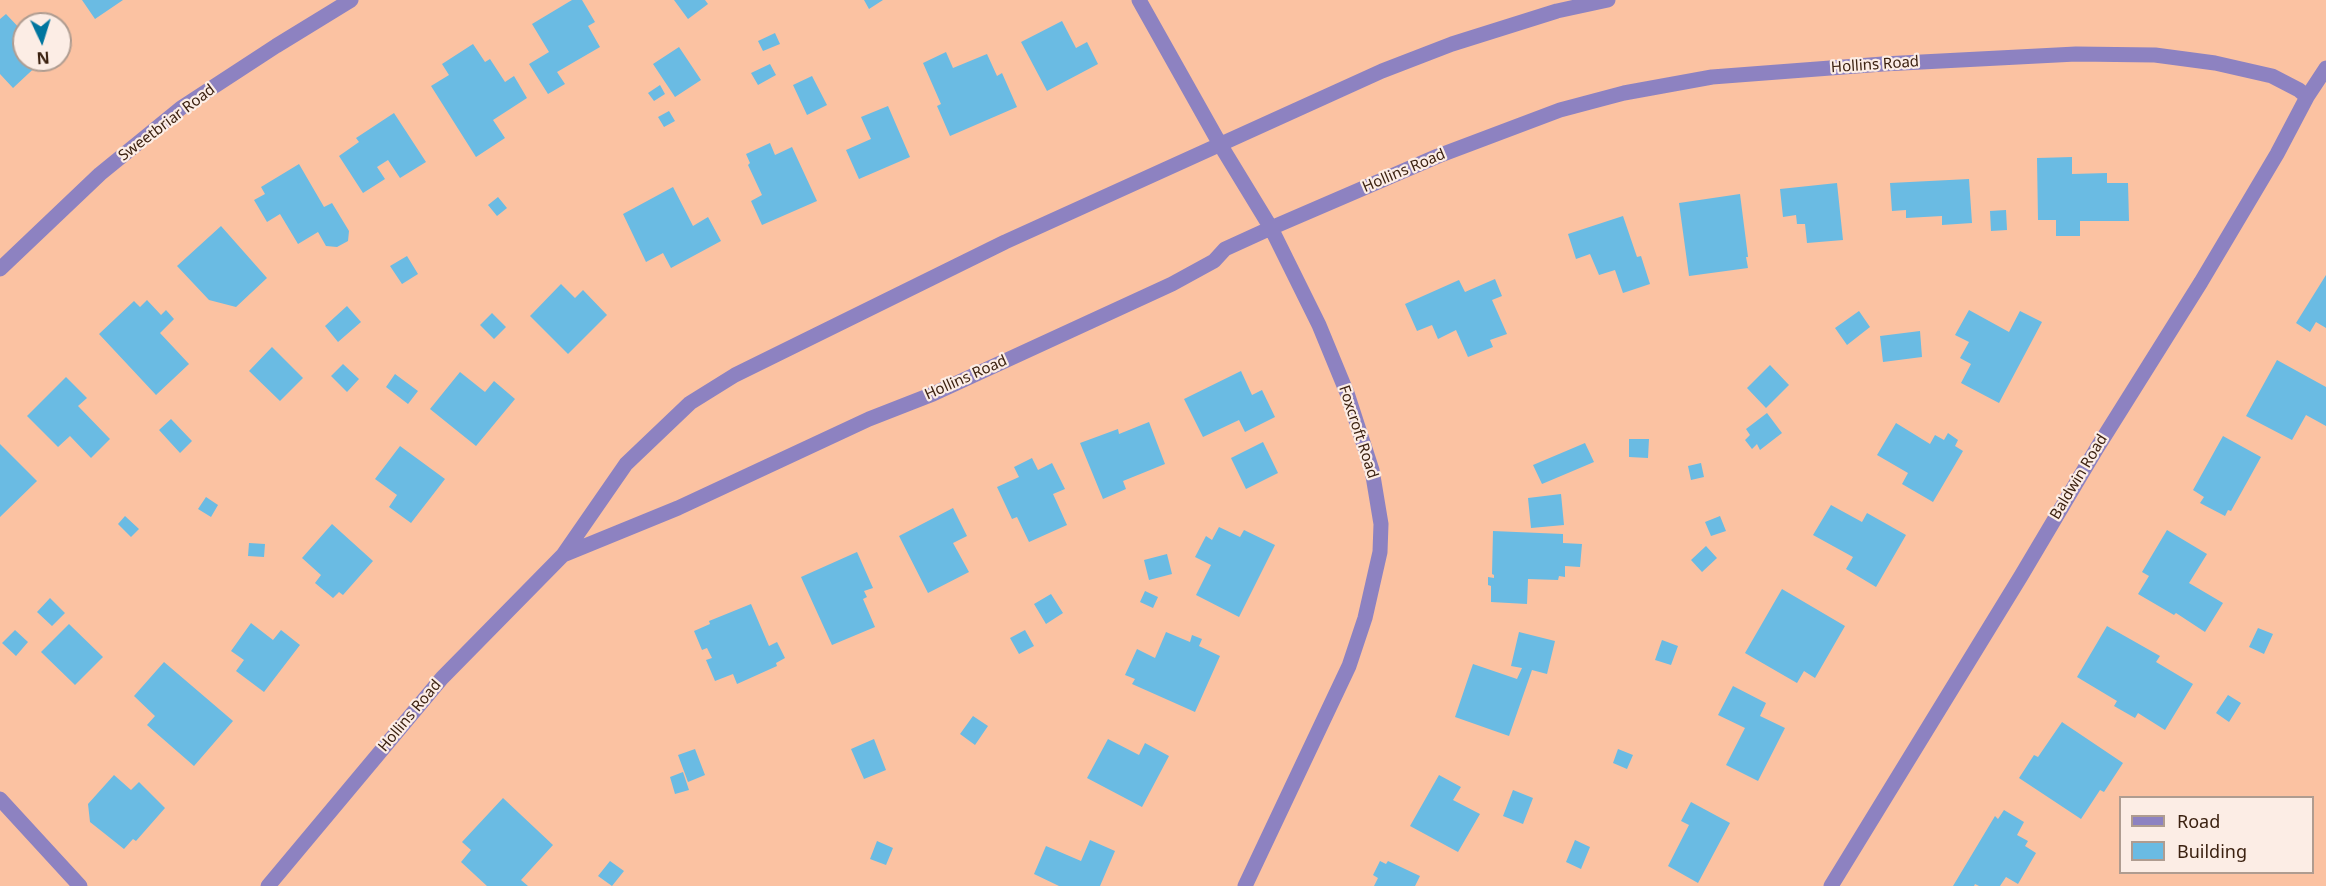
<!DOCTYPE html>
<html>
<head>
<meta charset="utf-8">
<style>
	body { margin:0 }
	#map { position:relative; width:2326px; height:886px; overflow:hidden; background:#fbc2a2; font-family:"Noto Sans",sans-serif }
	canvas { display:block }
	.legend { position:absolute; left:2119px; top:796px; width:195px; height:78px; box-sizing:border-box; background:#fcede5; border:2px solid #af9c90; margin:0; padding:8px 10px; list-style:none; font-size:18px; color:#3c2211 }
	.legend li { display:flex; align-items:center; gap:12px; height:30px }
	.legend b { width:30px; border:2px solid #af9c90 }
	.north { position:absolute; left:12px; top:12px; width:60px; height:60px; box-sizing:border-box; background:#fcede5; border:2px solid #af9c90; border-radius:50%; rotate:176deg; font-size:16px; font-weight:700; line-height:24px; text-align:center; color:#3c2211 }
	.north::after { content:''; display:block; margin:auto; width:21px; height:27px; background:#00769f; clip-path:polygon(50% 0,100% 100%,50% 72%,0 100%) }
</style>
</head>
<body>
<div id="map">
<canvas width="2326" height="886"></canvas>
<ul class="legend">
<li><b style="height:8px;background:#8d82c1"></b>Road</li>
<li><b style="height:16px;background:#6abbe3"></b>Building</li>
</ul>
<div class="north">N</div>
</div>
<script>
const ctx = document.querySelector('canvas').getContext('2d');
ctx.lineJoin = 'round';
function fill(path, color) { ctx.fillStyle = color; ctx.fill(path, 'evenodd'); }
const poly = rows => new Path2D(rows.map(r => 'M' + r).join(''));
function strokePath(path, color, width, dash) { ctx.strokeStyle = color; ctx.lineWidth = width; ctx.lineCap = dash ? 'butt' : 'round'; ctx.setLineDash(dash || []); ctx.stroke(path); }
function label(font, color, halo, rows, align = 'center') {
  ctx.font = font + ' "Noto Sans",sans-serif'; ctx.lineWidth = 4.5; ctx.setLineDash([]); ctx.textBaseline = 'middle'; ctx.strokeStyle = halo; ctx.fillStyle = color; for (const [text, x, y, turn = 0] of rows) {
    ctx.save(); ctx.translate(x, y); ctx.rotate((+turn || 0) * Math.PI / 180); ctx.textAlign = isNaN(turn) ? turn : align; if (halo) ctx.strokeText(text, 0, 0); ctx.fillText(text, 0, 0); ctx.restore();
  }
}
fill(poly([
	[82,0,123,0,95,19],
	[572,0,582,0,595,22,588,26,600,47,557,72,565,84,548,94,529,64,549,52,532,24],
	[674,0,705,0,708,4,688,19],
	[864,0,883,0,869,9],
	[6,14,24,33,24,60,43,60,13,88,0,74,0,19],
	[1062,21,1076,48,1087,42,1098,64,1047,91,1021,42],
	[775,33,780,44,763,51,758,41],
	[473,44,485,62,490,59,505,82,514,76,527,98,493,120,505,138,476,157,431,86,449,75,442,64],
	[679,47,701,80,675,97,653,64],
	[946,52,953,68,987,54,997,76,1002,73,1017,107,950,136,937,106,941,104,923,63],
	[770,64,776,75,758,85,751,73],
	[812,76,827,105,807,115,793,85],
	[660,85,665,94,654,101,648,93],
	[888,106,910,157,859,179,846,150,871,139,861,117],
	[669,111,675,121,664,127,658,117],
	[394,113,426,162,400,178,388,160,377,167,385,179,363,193,339,156,359,142,356,138],
	[770,143,775,155,792,147,817,201,762,225,751,201,762,195,748,165,750,163,746,154],
	[2072,157,2072,174,2107,173,2107,183,2128,183,2129,221,2080,221,2080,236,2056,236,2056,220,2038,220,2037,158],
	[299,164,324,207,332,203,349,231,348,241,337,247,326,246,318,232,298,244,280,214,267,222,254,200,265,194,261,187],
	[1969,179,1972,223,1942,225,1942,216,1906,218,1906,210,1892,211,1890,183],
	[1837,183,1843,240,1807,243,1805,224,1797,224,1796,215,1783,217,1780,189],
	[673,187,693,226,708,217,721,241,671,268,663,253,646,262,623,214],
	[1740,194,1748,257,1746,257,1748,268,1689,276,1679,203],
	[498,197,507,208,497,216,488,205],
	[2006,210,2007,230,1991,231,1990,211],
	[1623,216,1637,257,1641,256,1650,284,1623,293,1615,270,1599,275,1590,254,1576,259,1568,234],
	[221,226,267,278,236,307,209,300,177,266],
	[407,256,418,274,402,284,390,266],
	[2326,275,2326,328,2316,322,2310,332,2296,323],
	[1495,279,1502,296,1492,300,1507,334,1490,340,1493,347,1468,357,1456,330,1438,339,1432,325,1417,331,1405,304,1459,280,1465,292],
	[561,284,575,298,583,290,607,315,568,354,530,316],
	[147,300,161,315,166,310,174,319,160,333,189,364,156,395,99,334,134,301,140,307],
	[347,306,361,322,338,342,325,326],
	[1969,310,2009,332,2020,311,2042,322,1999,403,1961,383,1971,364,1960,358,1969,342,1955,335],
	[1859,311,1870,327,1847,345,1835,328],
	[492,313,506,327,494,339,480,325],
	[1920,331,1922,357,1883,362,1880,336],
	[272,347,303,378,280,401,249,371],
	[2277,360,2326,387,2326,426,2306,415,2292,440,2246,416],
	[343,364,359,379,347,392,331,376],
	[1770,365,1789,385,1766,408,1747,388],
	[1241,371,1252,395,1262,390,1275,417,1245,432,1239,420,1203,437,1184,399],
	[460,372,485,392,494,381,515,399,476,446,430,409],
	[395,374,418,391,408,404,386,387],
	[66,377,87,398,78,406,110,439,91,458,70,436,58,447,27,416],
	[1767,413,1782,433,1760,450,1757,444,1752,449,1745,440,1750,435,1746,429],
	[171,419,192,441,180,453,159,430],
	[1149,422,1165,464,1123,481,1126,489,1103,499,1080,443,1118,429,1119,434],
	[1896,423,1930,444,1935,435,1944,440,1948,433,1958,440,1955,446,1963,451,1933,502,1902,484,1908,473,1877,455],
	[2223,436,2261,457,2231,511,2228,510,2225,516,2200,503,2204,497,2193,490],
	[1629,439,1649,439,1648,458,1629,457],
	[1263,442,1278,473,1246,489,1231,458],
	[1585,443,1594,462,1542,484,1533,465],
	[0,444,37,481,0,517],
	[400,446,445,479,411,523,389,507,397,495,375,479],
	[1032,458,1038,470,1052,463,1065,489,1053,494,1067,525,1029,542,1017,517,1012,519,997,487,1019,477,1014,467],
	[1701,463,1704,477,1691,480,1688,466],
	[1561,494,1564,525,1531,528,1528,498],
	[206,497,218,505,211,517,198,509],
	[1831,505,1862,522,1867,513,1906,535,1876,587,1846,569,1853,557,1813,535],
	[953,508,967,536,953,543,969,572,928,593,899,536],
	[125,516,139,529,131,537,118,524],
	[1720,516,1726,531,1711,536,1705,522],
	[332,524,373,561,343,595,339,592,333,598,315,583,321,575,302,558],
	[1219,527,1240,537,1244,530,1275,545,1239,617,1196,595,1211,565,1195,557,1206,536,1212,540],
	[2167,530,2207,554,2189,583,2223,603,2205,632,2176,613,2174,615,2138,594,2149,576,2142,572],
	[1493,531,1563,534,1563,543,1582,544,1580,567,1565,566,1565,577,1559,576,1558,580,1528,579,1527,604,1491,602,1491,586,1488,585,1488,577,1494,578,1494,575,1492,574],
	[249,543,265,544,264,557,248,556],
	[1706,546,1717,558,1702,572,1691,560],
	[857,552,873,588,864,591,867,597,863,599,875,627,832,645,801,577],
	[1167,554,1172,574,1149,580,1144,560],
	[1782,589,1845,626,1815,678,1804,671,1797,683,1745,653],
	[1145,591,1158,597,1153,608,1140,602],
	[1051,594,1063,613,1046,624,1034,604],
	[50,598,65,613,52,626,37,612],
	[751,604,769,646,777,642,785,658,776,663,777,666,737,684,733,674,715,681,706,660,712,658,707,648,702,650,694,631,710,624,709,621],
	[251,623,273,640,281,630,300,645,264,692,236,671,244,660,231,651],
	[69,624,103,657,75,685,41,652],
	[2107,626,2160,656,2156,662,2193,684,2165,730,2138,713,2135,718,2114,706,2117,701,2077,677],
	[2258,628,2273,634,2264,654,2249,647],
	[15,630,28,642,16,656,2,643],
	[1025,630,1034,646,1019,654,1010,638],
	[1166,632,1190,642,1192,635,1202,639,1199,646,1220,656,1195,712,1132,684,1135,679,1125,675,1137,649,1155,658],
	[1519,632,1555,641,1547,674,1532,670,1509,736,1455,717,1473,664,1517,679,1522,668,1511,666],
	[1662,640,1678,646,1671,665,1655,660],
	[164,662,233,721,194,766,147,725,155,716,134,696],
	[1733,686,1766,703,1760,716,1785,728,1758,781,1726,765,1745,728,1718,715],
	[2228,695,2241,703,2229,722,2216,713],
	[973,716,988,726,975,745,960,734],
	[2062,722,2123,763,2104,792,2100,790,2081,819,2019,778,2034,755,2038,757],
	[874,739,886,770,864,779,851,749],
	[1108,739,1139,755,1145,743,1169,756,1142,807,1087,778],
	[695,749,705,775,688,782,678,755],
	[1618,749,1633,755,1627,769,1613,763],
	[683,772,689,790,675,794,670,777],
	[114,775,131,790,139,782,165,808,136,841,133,839,124,849,90,822,88,804],
	[1439,775,1461,787,1453,800,1480,814,1458,852,1410,826],
	[1513,790,1533,798,1523,824,1503,816],
	[503,798,553,845,521,880,528,886,487,886,461,862,471,850,462,842],
	[1691,802,1730,823,1698,883,1668,866,1689,825,1681,821],
	[2004,810,2024,822,2017,835,2028,841,2025,846,2036,853,2018,884,2006,877,2000,886,1979,886,1975,884,1974,886,1953,886,1995,816,1998,819],
	[1090,840,1115,851,1100,886,1059,886,1034,874,1046,846,1081,861],
	[1575,840,1590,847,1581,869,1566,862],
	[877,841,893,848,886,865,870,859],
	[610,861,624,871,612,886,598,876],
	[1380,861,1386,864,1388,861,1420,876,1415,886,1374,886,1378,878,1373,875]
]), '#6abbe3');
strokePath(poly([
	[1139,0,1221,146,1271,228,1319,325,1347,393,1372,470,1381,524,1380,552,1365,618,1349,666,1245,886],
	[0,269,100,174,181,108,276,46,351,0],
	[563,555,678,508,869,419,933,394,1172,284,1214,261,1225,249,1271,228,1438,156,1560,110,1624,93,1712,77,1883,64,2076,54,2155,55,2215,63,2272,76,2299,90,2307,97],
	[0,799,80,886],
	[268,886,442,678,563,555,626,464,690,403,735,375,1005,242,1382,71,1452,44,1557,11,1608,0],
	[1831,886,2021,576,2097,448,2201,282,2277,154,2307,97,2326,68]
]), '#8d82c1', 15);
label('15px', '#3c2211', '#fcede5', [
	["Hollins Road",1875,65,-4],
	["Sweetbriar Road",167,123,-37],
	["Hollins Road",1404,171,-23],
	["Hollins Road",966,378,-24],
	["Foxcroft Road",1358,432,72],
	["Baldwin Road",2079,477,-59],
	["Hollins Road",410,716,-50]
]);
</script>
</body>
</html>
